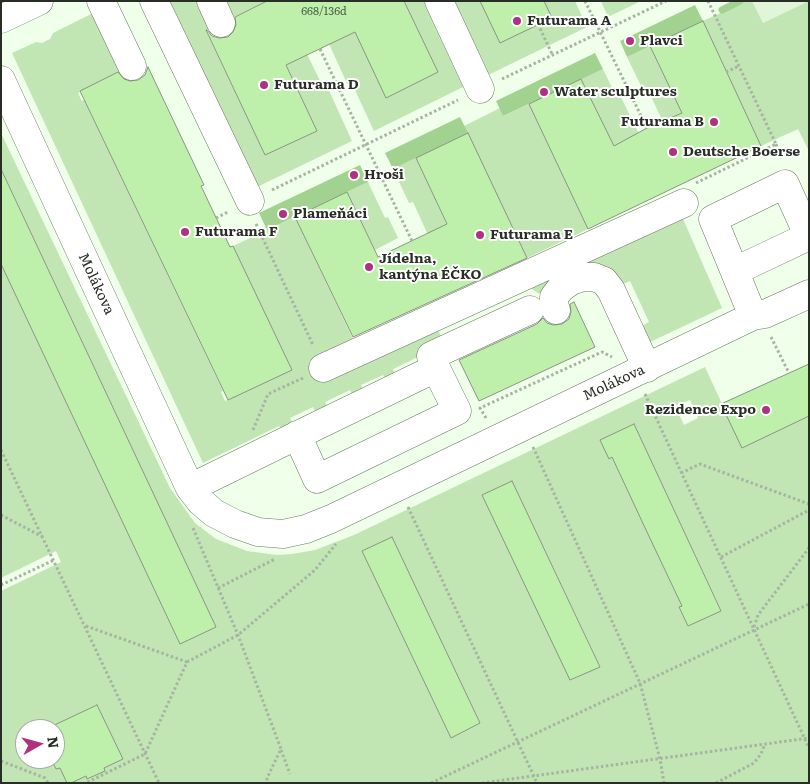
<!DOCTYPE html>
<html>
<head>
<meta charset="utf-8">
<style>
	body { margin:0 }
	#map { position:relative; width:810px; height:784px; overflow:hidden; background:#efffea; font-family:Literata,serif }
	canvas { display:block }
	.frame { position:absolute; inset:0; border:2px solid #282e26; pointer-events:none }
	.north { position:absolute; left:15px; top:719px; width:50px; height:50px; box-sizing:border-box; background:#fff; border:1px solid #a9aba8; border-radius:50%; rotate:83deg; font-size:14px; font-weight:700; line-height:20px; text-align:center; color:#282e26 }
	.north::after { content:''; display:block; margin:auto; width:18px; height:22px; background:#b0317f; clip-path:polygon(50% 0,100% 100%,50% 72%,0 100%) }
</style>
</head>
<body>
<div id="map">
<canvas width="810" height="784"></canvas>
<div class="frame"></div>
<div class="north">N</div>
</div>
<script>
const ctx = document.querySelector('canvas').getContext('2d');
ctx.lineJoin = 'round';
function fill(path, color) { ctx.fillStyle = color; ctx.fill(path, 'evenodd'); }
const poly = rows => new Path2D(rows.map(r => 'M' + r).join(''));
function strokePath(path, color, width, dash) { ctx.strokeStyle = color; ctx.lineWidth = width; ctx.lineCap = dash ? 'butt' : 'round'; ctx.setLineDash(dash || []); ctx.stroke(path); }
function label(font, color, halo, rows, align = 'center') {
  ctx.font = font + ' Literata,serif'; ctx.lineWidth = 4; ctx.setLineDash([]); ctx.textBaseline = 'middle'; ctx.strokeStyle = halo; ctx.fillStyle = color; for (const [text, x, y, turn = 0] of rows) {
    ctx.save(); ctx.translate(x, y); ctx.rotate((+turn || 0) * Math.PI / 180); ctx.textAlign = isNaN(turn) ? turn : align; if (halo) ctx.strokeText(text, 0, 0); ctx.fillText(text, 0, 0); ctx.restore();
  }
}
fill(poly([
	[752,1,809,1,763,23]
]), '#e1f5d9');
fill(poly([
	[164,1,200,1,212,27,206,31,265,155,317,131,286,64,307,54,322,85,326,84,352,141,255,188],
	[224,1,267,1,232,18],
	[404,1,427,1,467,85,374,131,354,88,350,90,329,44,355,31,387,97,438,72],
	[447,1,575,1,587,27,484,77],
	[601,1,641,1,608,17],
	[746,1,752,1,763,23,809,1,809,151,798,129,761,146,703,21],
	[95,12,122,70,78,93,82,101,84,100,223,391,221,392,225,401,292,370,233,246,295,217,361,356,680,212,722,308,646,344,638,328,649,322,630,281,619,286,613,278,544,297,529,287,438,330,445,344,393,369,399,383,390,388,383,375,361,385,367,398,356,403,350,390,325,402,331,416,319,421,313,407,290,418,296,432,285,437,279,426,203,463,12,53,36,42,42,43,50,39,53,33],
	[650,46,683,114,664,124,648,90,644,92,627,57],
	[603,69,614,92,618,91,639,134,614,147,581,79],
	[529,104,588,229,527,258,464,126,500,108,503,116],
	[1,133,170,488,195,523,216,539,247,551,277,555,292,554,315,550,354,535,705,367,742,447,809,416,809,783,71,783,86,776,88,779,105,771,104,768,123,759,97,705,46,729,25,729,25,759,51,759,56,769,60,768,67,783,1,783,1,591,61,562,56,551,1,578,1,264,180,644,216,627,1,168],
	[690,400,698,418,684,425,675,406],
	[634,424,721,610,688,626,679,608,682,606,612,457,609,458,600,440],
	[512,481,600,666,571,680,482,495],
	[392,537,480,723,451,738,362,551],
	[416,158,447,225,428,235,413,202,409,203,393,169],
	[368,182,385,218,388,217,398,238,375,250,347,192]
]), '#c1e6b3');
fill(poly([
	[695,5,703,21,627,57,620,41],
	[595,53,603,69,503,116,496,101],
	[460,117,468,133,393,169,385,153],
	[360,165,368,182,267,230,259,213]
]), '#a2d28f');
strokePath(poly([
	[722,10,740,1]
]), '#a2d28f', 7);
const building = poly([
	[267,1,404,1,438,72,386,98,355,32,286,65,317,131,265,155,206,30,207,30,212,36,219,38,228,37,233,32,236,25,235,17,267,1],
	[480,1,544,1,552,18,500,43,480,1],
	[703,21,761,146,588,229,529,104,581,79,614,146,647,128,682,113,650,46,703,21],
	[148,67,204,185,201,186,230,247,233,246,292,370,228,400,80,91,118,72,124,79,130,81,138,80,145,75,148,67],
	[468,133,527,258,353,337,295,217,347,192,378,257,447,224,416,158,468,133],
	[1,169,216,627,180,644,1,264,1,169],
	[574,302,595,347,479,401,459,360,537,324,543,318,547,323,553,325,562,324,569,319,571,312,570,304,574,302],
	[809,364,809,416,742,448,721,404,809,364],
	[634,424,721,611,688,626,679,607,682,606,647,532,612,457,609,459,600,440,634,424],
	[512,481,600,667,570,680,482,495,512,481],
	[392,537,480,723,451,738,362,551,392,537],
	[97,705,123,759,104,768,105,771,87,779,86,776,71,783,67,783,60,768,56,769,51,759,55,759,55,729,46,729,97,705]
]);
fill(building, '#bef0ab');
strokePath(building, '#879582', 1);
const minor = poly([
	[101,1,132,66],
	[154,1,250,201],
	[211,1,221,23],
	[439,1,480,89],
	[1,19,39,1],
	[1,80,190,488,200,501,214,513,235,524,258,532,283,534,306,529,331,519,753,316,765,314,809,294],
	[735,271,809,236],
	[556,310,554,305,554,297,561,288,571,281,583,277,594,277,604,281,611,290,647,368],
	[753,316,713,219,785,184,809,237],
	[431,356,530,310],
	[323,368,684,203],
	[190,488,302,433,436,368,457,411,317,479,297,435]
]);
strokePath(minor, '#6a7865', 29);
strokePath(poly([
	[585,1,647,128],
	[538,24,552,54],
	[320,49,412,241],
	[726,72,739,66],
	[502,79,666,1],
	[776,144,780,153],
	[696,183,776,144,708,1],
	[272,190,458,100],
	[216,218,228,212],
	[256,224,313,345],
	[771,337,789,373],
	[645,394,809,748],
	[486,418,480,408,602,352,612,357],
	[253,430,268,394,303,378],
	[533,447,640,683,660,759,664,783],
	[1,450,159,783],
	[681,473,700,464,809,504],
	[408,507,537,783],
	[1,515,43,537],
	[193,528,238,635,281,749,267,778,267,783],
	[721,557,809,510],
	[1,585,54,560],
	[218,588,275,559],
	[86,626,187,662,145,754,86,783],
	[754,627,758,615,809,548],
	[187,662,238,635,315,570,336,544],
	[281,750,290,774],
	[1,761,45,778,48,783],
	[431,783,809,604],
	[482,783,809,738],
	[716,783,754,763,761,754,765,744]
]), '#a7b4a3', 3, [2.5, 2.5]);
strokePath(minor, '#fff', 28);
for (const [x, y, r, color] of [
	[517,21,5,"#b0317f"],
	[630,41,5,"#b0317f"],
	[264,85,5,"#b0317f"],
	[544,92,5,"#b0317f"],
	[714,122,5,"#b0317f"],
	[673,152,5,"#b0317f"],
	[354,175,5,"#b0317f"],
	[283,214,5,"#b0317f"],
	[185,232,5,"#b0317f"],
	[480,235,5,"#b0317f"],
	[369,267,5,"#b0317f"],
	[766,410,5,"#b0317f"]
]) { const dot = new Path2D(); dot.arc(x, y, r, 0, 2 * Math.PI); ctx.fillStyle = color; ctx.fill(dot); strokePath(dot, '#fff', 2); }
label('11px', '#4e5e47', null, [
	["668/136d",324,12]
]);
label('bold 14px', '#282e26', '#fff', [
	["Futurama A",527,21],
	["Plavci",640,41],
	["Futurama D",274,85],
	["Water sculptures",554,92],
	["Futurama B",704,122,"right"],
	["Deutsche Boerse",683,152],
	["Hroši",364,175],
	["Plameňáci",293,214],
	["Futurama F",195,232],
	["Futurama E",490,235],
	["Jídelna,",379,259],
	["kantýna ÉČKO",379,275],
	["Rezidence Expo",756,410,"right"]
], 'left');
label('14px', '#282e26', '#fff', [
	["Molákova",96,284,65],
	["Molákova",614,383,-25]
]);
</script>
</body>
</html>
